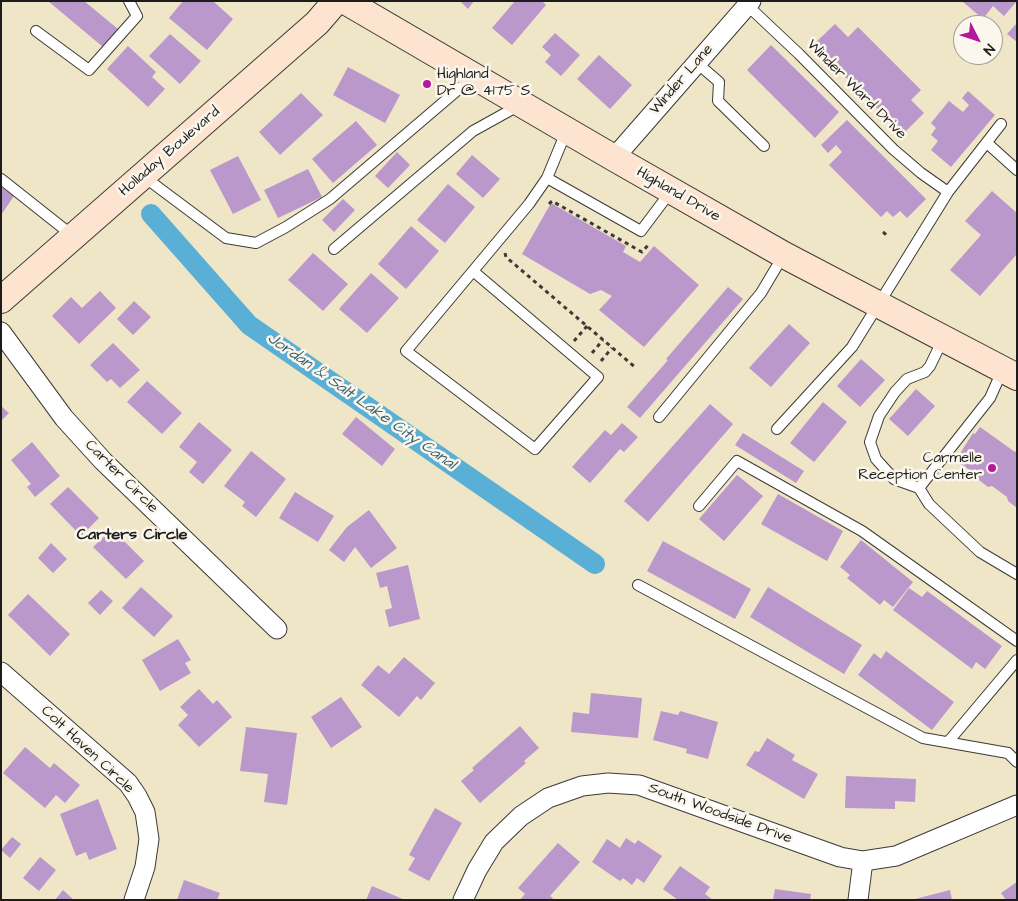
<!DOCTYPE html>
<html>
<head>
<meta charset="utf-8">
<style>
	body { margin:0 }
	#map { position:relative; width:1018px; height:901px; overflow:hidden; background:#efe5c7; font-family:"Architects Daughter",sans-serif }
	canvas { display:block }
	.frame { position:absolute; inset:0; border:2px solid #1c1c1c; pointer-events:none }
	.north { position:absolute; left:953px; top:15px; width:50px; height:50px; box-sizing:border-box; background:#fbf7ec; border:1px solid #a29f99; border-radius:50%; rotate:131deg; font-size:14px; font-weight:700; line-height:20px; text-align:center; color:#1c1c1c }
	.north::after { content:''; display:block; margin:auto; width:18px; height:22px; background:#b5179e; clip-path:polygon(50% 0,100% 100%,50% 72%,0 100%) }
</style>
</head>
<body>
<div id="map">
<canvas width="1018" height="901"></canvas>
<div class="frame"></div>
<div class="north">N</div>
</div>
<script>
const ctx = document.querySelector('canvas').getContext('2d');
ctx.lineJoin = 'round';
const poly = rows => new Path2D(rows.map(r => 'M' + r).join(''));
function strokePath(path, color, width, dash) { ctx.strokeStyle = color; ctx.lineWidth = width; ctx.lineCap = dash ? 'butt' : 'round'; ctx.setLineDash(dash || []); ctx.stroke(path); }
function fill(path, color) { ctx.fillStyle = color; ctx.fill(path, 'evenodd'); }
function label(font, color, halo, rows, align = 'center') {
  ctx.font = font + ' "Architects Daughter",sans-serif'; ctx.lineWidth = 5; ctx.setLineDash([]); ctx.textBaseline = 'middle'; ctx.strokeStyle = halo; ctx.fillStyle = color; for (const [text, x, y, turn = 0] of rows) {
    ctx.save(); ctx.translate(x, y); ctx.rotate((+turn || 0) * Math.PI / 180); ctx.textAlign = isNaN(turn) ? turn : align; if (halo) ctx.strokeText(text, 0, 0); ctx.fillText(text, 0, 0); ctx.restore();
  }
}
strokePath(poly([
	[151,214,249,325,595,564]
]), '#59afd5', 20);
fill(poly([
	[48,1,84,1,118,29,103,47],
	[183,1,215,1,214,2,233,19,207,50,169,18],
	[460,1,474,1,468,9],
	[515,1,542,1,546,5,512,45,492,28],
	[962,1,1017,1,1004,16,993,6,983,19],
	[1017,23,1017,42,1007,34],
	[835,24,848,37,858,27,921,90,911,100,924,113,903,134,813,45],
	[555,33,580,55,561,76,545,62,551,55,542,47],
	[170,34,201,61,180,84,149,56],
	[771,45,839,112,815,138,747,70],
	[128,46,156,72,152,77,165,89,148,107,107,69],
	[599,55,632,85,610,109,577,79],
	[348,67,400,95,385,123,333,95],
	[968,91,995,115,951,167,931,150,938,141,931,135,936,128,931,123,949,101,963,112,969,105,962,98],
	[301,93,323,115,280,155,259,132],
	[847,120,926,199,907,218,900,211,893,217,887,211,881,217,829,165,842,152,836,145,828,153,821,145],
	[356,121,377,145,333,183,312,159],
	[397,152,410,165,388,188,375,176],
	[472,155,500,179,483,198,456,174],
	[238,156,261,200,233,214,210,170],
	[308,169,322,197,278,218,264,190],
	[448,184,475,207,445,243,417,220],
	[1,187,14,196,1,215],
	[992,191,1017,213,1017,254,980,296,950,270,981,235,965,221],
	[343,199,355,210,334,232,322,220],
	[551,203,626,246,623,252,640,262,654,246,699,285,644,347,599,310,612,296,601,290,590,294,522,254],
	[411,226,439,251,406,289,378,264],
	[313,253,348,284,323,311,288,280],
	[371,273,399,298,367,333,339,309],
	[728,287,743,299,640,418,627,407,668,360,666,359],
	[100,291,116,308,79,344,52,316,71,297,82,308],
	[134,301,151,317,133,335,117,319],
	[789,324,810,343,771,387,749,368],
	[113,343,140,370,120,388,111,379,107,382,90,365],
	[861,359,885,380,860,407,837,386],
	[147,381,182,413,162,434,127,402],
	[916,389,935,406,908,436,889,419],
	[823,402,847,422,814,462,790,443],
	[710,404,733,424,648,522,624,501],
	[1,406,9,413,1,421],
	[356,417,395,449,382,466,342,434],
	[199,422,232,450,203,484,189,472,197,462,179,447],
	[622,423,638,437,624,452,620,449,590,483,572,467,605,430,611,435],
	[980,427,1015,452,1017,449,1017,508,1008,501,1007,497,992,486,988,487,979,480,979,477,956,460,973,433,975,434],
	[743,433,804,471,796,483,735,445],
	[32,442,60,476,35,497,27,487,31,484,11,460],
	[251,451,286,479,256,517,242,506,245,502,224,486],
	[737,475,763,496,724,541,699,519],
	[68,487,99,518,81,536,50,504],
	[295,492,334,516,318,542,279,518],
	[778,494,843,531,827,561,761,524],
	[369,510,397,548,371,568,355,547,344,562,329,550,347,527],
	[112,529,144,561,126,579,93,547],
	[861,540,913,582,893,607,884,600,880,605,847,578,850,575,840,567],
	[663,541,751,589,735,619,647,571],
	[51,543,67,559,53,573,38,558],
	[408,565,420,619,389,627,385,610,392,608,387,586,380,588,376,573],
	[141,587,173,616,154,637,122,608],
	[768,587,862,645,844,674,750,617],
	[909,588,922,597,927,591,1002,646,985,669,976,662,972,669,893,610],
	[101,590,113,601,100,615,88,603],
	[28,594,70,634,50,656,8,615],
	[178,639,191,660,185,663,191,673,160,691,142,660],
	[886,651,954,702,932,730,858,675,874,653,881,659],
	[404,657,435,683,421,700,417,696,399,717,361,685,378,665,389,674],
	[199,689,213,704,217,700,232,717,199,747,178,725,188,715,180,707],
	[591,693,642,698,638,738,571,732,573,712,589,714],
	[341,697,362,727,331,748,311,717],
	[661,711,678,715,680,711,718,722,708,759,686,753,687,749,653,740],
	[520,726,539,748,524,761,526,763,480,803,461,781,474,770,472,768],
	[246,727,297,733,287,805,264,802,268,774,240,771],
	[767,738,795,755,792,760,818,774,804,799,746,765,755,751,759,752],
	[25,747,50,768,54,763,80,785,65,803,56,795,45,808,3,773],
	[846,776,916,779,915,802,895,801,895,809,845,808],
	[98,799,117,849,89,860,86,852,76,856,60,814],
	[435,808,462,823,429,881,408,870,415,858,409,855],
	[12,837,21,844,10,858,1,850],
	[626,838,635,844,638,840,662,856,644,883,637,878,632,885,623,878,620,881,592,862,607,839,620,848],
	[558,843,580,862,550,896,553,898,551,900,520,900,525,894,518,888],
	[40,857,56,870,39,891,23,878],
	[680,866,710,887,705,894,713,900,678,900,663,889],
	[184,880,220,893,217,900,177,900],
	[1017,882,1017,900,1006,900,1001,893],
	[372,886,405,900,366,900],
	[775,889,811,894,810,900,773,900],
	[63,890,74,900,55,900],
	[950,890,952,900,915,900,915,899]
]), '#bb98cb');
const lane = poly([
	[747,5,799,54,893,149,921,173,948,192],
	[36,31,89,70,137,16,129,1],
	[697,63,719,82,718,101,764,146],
	[987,143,1017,170],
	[143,176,226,238,256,243,286,227,330,199,473,77],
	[547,178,641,231,671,191],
	[1,179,73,236],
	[334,249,473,131,518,106],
	[473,271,598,377,535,449,406,351,529,204,547,178,566,132],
	[1002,371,990,398,919,488,929,504,980,552,1017,574],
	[659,417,761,293,783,256],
	[777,429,852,347,948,192,1001,124],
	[919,488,894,479,876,459,870,442,879,416,895,392,907,379,925,372,930,366,943,339],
	[699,506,737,461,862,531,1017,641],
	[638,585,923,738,1008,753,1017,762],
	[948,742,1017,660]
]);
const street = poly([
	[614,158,751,1],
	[1,332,64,418,103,461,277,629],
	[1,672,128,783,137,796,145,812,149,839,145,867,134,900],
	[463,900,477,870,494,842,521,816,548,798,582,786,608,783,639,785,840,857,863,861,896,856,1017,805],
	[858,900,863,861]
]);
const secondary = poly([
	[345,1,614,158,784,255,1017,377],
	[1,300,317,23,336,1]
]);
strokePath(lane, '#3c3a36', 12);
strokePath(street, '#3c3a36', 21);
strokePath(secondary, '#3c3a36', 28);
strokePath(poly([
	[549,204,552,201,642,252,650,243],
	[883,232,889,237],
	[505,253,506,257,636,368],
	[574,341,587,326],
	[592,353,603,340],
	[601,361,612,348]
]), '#3c3a36', 3, [4, 4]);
strokePath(lane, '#fff', 10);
strokePath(street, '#fff', 19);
strokePath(secondary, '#fde4d0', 26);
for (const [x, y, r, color] of [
	[427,84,5,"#b5179e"],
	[992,468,5,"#b5179e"]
]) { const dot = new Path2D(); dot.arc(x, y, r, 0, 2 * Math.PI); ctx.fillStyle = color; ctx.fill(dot); strokePath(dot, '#fbf7ec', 2); }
label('15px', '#1c1c1c', '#fbf7ec', [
	["Highland",437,75],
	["Dr @ 4175 S",437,92],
	["Carmelle",982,459,"right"],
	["Reception Center",982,476,"right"]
], 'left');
label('15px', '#1c1c1c', '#fbf7ec', [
	["Winder Lane",682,80,-49],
	["Winder Ward Drive",856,90,45],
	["Holladay Boulevard",170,152,-41],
	["Highland Drive",678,195,30],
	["Carter Circle",121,477,45],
	["Colt Haven Circle",87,750,43],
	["South Woodside Drive",720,814,20]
]);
label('italic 16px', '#375e6f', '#fbf7ec', [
	["Jordan & Salt Lake City Canal",361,402,35]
]);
label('bold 16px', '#1c1c1c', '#fbf7ec', [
	["Carters Circle",132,536]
]);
</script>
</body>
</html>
